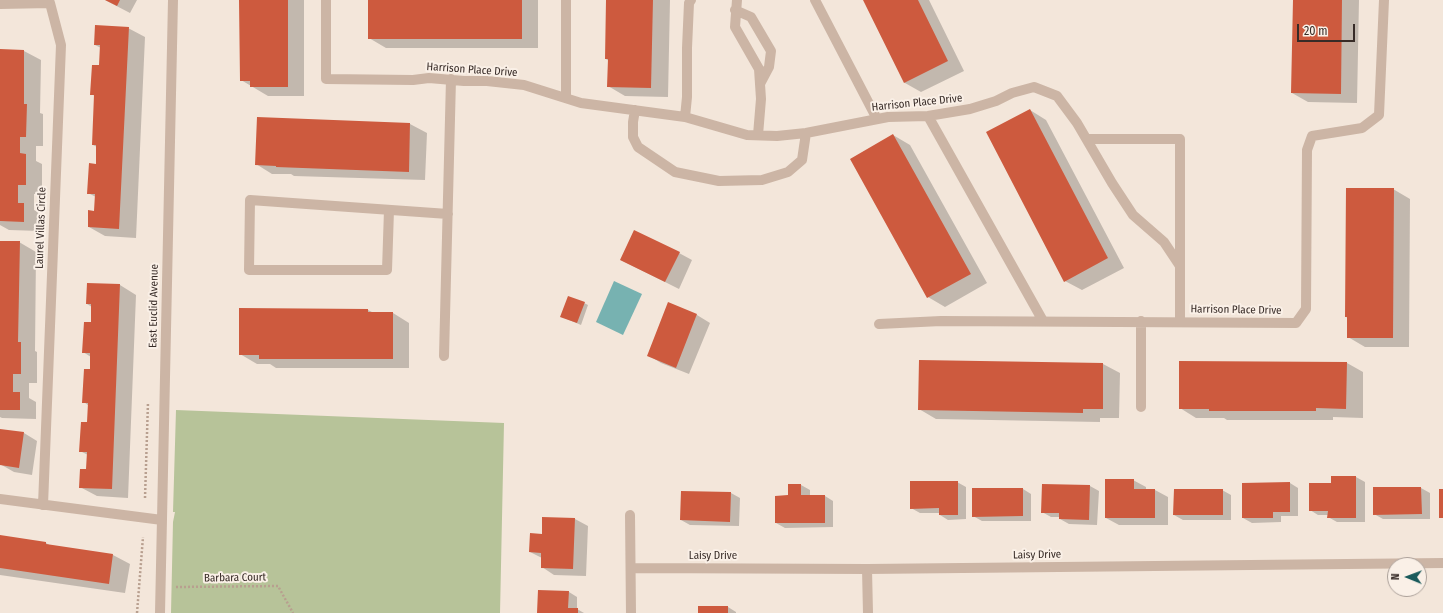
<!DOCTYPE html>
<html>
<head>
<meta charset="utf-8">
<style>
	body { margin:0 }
	#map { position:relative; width:1443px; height:613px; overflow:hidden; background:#f3e6da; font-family:"Fira Sans Condensed",sans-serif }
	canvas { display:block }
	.north { position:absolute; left:1387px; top:557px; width:40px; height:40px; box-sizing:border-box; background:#faf0e7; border:1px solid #aca19a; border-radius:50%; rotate:271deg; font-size:11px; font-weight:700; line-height:16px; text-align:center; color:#372b27 }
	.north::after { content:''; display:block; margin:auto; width:14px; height:18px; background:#1a5a5b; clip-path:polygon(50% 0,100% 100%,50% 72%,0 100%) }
	.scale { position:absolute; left:1297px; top:24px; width:58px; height:18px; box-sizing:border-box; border:2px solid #372b27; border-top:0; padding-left:5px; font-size:12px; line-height:14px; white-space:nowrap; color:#372b27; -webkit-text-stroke:3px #faf0e7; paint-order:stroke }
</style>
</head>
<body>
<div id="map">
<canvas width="1443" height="613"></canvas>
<div class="north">N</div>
<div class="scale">20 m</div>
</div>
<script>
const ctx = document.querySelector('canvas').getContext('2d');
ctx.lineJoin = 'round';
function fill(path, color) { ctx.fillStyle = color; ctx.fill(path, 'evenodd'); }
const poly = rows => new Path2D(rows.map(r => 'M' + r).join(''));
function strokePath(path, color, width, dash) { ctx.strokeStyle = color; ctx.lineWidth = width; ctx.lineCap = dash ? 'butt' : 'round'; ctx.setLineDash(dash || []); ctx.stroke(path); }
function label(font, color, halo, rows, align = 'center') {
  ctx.font = font + ' "Fira Sans Condensed",sans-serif'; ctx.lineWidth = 4; ctx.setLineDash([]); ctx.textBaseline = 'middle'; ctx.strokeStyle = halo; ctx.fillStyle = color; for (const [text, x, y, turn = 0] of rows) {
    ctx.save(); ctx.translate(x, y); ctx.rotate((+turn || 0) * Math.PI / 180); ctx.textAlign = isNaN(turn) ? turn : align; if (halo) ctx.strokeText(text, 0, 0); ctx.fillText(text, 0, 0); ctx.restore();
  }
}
fill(poly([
	[176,410,504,423,500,613,171,613,173,522,175,512,173,512]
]), '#b7c399');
fill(poly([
	[614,281,642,294,623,335,596,322]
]), '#77b2b1');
fill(poly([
	[105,0,137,0,130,13],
	[240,0,304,0,304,96,268,96,241,80],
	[369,0,538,0,538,48,386,48,369,38],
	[607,0,670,0,668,97,625,96,608,86,609,61,606,59],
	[864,0,929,0,964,71,921,92,905,83],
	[1294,0,1359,0,1357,103,1308,102,1292,93],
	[128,28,145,37,136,238,105,236,89,227,95,212,96,197,88,193,97,165,97,147,93,145,95,96,91,94,100,66,101,48,95,45],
	[0,50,24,51,41,60,40,113,43,114,43,146,36,146,36,161,42,164,42,194,34,194,34,210,40,213,40,231,9,230,0,225],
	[1030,110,1046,120,1124,268,1082,290,1065,281],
	[258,118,410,124,427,133,425,180,294,176,291,174,272,174,256,164],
	[893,135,910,145,987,283,945,307,928,297,851,159],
	[1393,189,1410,199,1409,347,1365,347,1348,337,1348,318,1346,317],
	[0,242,19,242,36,252,35,351,37,352,37,383,29,383,29,398,36,402,36,419,2,418,0,417],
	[679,253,692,260,679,289,621,260],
	[120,285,136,295,128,498,97,496,80,487,87,470,88,455,80,451,88,423,89,406,84,402,91,370,91,357,83,352,92,323,92,307,87,304],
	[584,303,588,305,581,325,562,317],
	[669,304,697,315,710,323,689,374,661,363,648,355],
	[368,310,374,313,393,313,409,323,409,368,276,368,270,364,257,364,240,354],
	[920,362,1103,364,1120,373,1119,418,1100,418,1100,422,936,419,919,409],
	[1347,363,1363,372,1363,418,1333,417,1333,420,1227,420,1224,418,1196,418,1180,408],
	[0,430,24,433,37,441,32,475,14,472,0,464],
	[1356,477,1365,482,1365,522,1337,522,1328,517,1328,515,1318,515,1310,510,1332,484],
	[1133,480,1146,487,1146,490,1155,490,1168,497,1168,525,1119,525,1106,518],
	[957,482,966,487,966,519,948,520,940,515,940,513,920,513,911,508],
	[1290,483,1298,488,1298,516,1281,516,1281,522,1252,523,1243,518],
	[801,485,810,490,810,496,825,496,833,501,833,527,785,528,776,523,789,496],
	[1090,486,1099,491,1097,525,1069,524,1060,519,1060,517,1051,517,1042,512],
	[1374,488,1421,488,1430,493,1430,519,1383,519,1374,514],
	[1023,489,1031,494,1031,521,982,521,973,516],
	[1222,490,1231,495,1231,520,1183,520,1174,515],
	[731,493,740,498,739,526,690,525,681,520],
	[543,518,575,519,588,526,586,576,554,575,542,567,542,558,530,552,542,535],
	[0,536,46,543,51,546,113,555,130,564,125,593,0,575],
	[569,592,577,597,577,609,584,613,538,613],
	[728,607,736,612,736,613,699,613]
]), '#0003');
fill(poly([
	[105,0,120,0,117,6],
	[239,0,288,0,288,87,250,87,250,81,240,81],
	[368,0,522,0,522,39,368,39],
	[606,0,653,0,651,88,607,87,608,59,605,59],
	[863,0,918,0,948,61,904,83],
	[1293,0,1342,0,1341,94,1291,93],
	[95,25,129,27,119,229,88,227,88,210,94,211,95,194,87,194,89,163,96,164,96,145,92,145,94,95,90,95,92,65,99,65,100,45,94,45],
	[0,49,24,50,24,104,27,104,26,137,20,137,20,153,26,154,26,185,18,185,18,203,24,203,24,222,0,221],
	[1030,109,1108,258,1064,282,986,132],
	[257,117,410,123,409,172,276,167,276,166,255,165],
	[893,134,971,274,927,298,850,159],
	[1346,188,1394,188,1393,338,1347,338,1347,317,1345,317],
	[634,230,680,252,665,282,620,260],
	[0,241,20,241,18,342,21,342,21,374,13,374,13,392,20,392,20,410,0,410],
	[87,283,120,284,112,489,79,488,80,469,86,469,87,452,79,452,81,422,87,422,88,403,82,403,84,369,90,369,90,353,82,353,84,322,91,322,91,304,86,304],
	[568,296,585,302,577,323,560,317],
	[668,302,697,314,676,368,647,356],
	[239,308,368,309,368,312,393,312,393,359,259,359,259,355,239,355],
	[919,360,1103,363,1103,409,1083,409,1083,413,918,410],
	[1179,361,1347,362,1346,409,1316,408,1316,411,1209,411,1209,409,1179,409],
	[0,429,24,432,19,468,0,465],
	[1331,476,1356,476,1356,518,1327,518,1328,511,1309,511,1309,483,1331,483],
	[1105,479,1134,479,1134,489,1155,489,1155,518,1105,518],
	[910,481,958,481,958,515,939,515,939,508,910,509],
	[1290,482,1290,512,1273,512,1273,518,1242,518,1242,483],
	[788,484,801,484,801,495,825,495,825,523,775,523,775,496,788,495],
	[1042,484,1090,485,1089,520,1059,519,1059,513,1041,513],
	[1373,487,1421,487,1422,514,1373,515],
	[972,488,1023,488,1023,516,972,517],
	[1174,489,1223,489,1223,515,1173,515],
	[1439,489,1443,489,1443,518,1439,518],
	[681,491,731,492,730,522,680,520],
	[542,517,575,518,573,569,541,568,541,553,529,552,530,533,542,534],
	[0,535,46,542,46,544,113,554,109,584,0,568],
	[538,590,569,591,568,608,578,608,578,613,537,613],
	[698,606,728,606,728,613,698,613]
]), '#cd5a3e');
strokePath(poly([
	[145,498,148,402],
	[176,587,278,586,293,613],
	[137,613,143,537]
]), '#b89f8f', 2.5, [2, 2]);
strokePath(poly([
	[326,0,326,79,413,80,429,78,464,81,487,81,524,85,581,103,685,117,747,135,777,136,806,133,888,117,928,116,970,109,996,101,1012,93,1034,87,1057,96,1077,123,1112,183,1133,215,1164,242,1180,266,1180,322],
	[737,0,735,27,759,69,761,99,758,135],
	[815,0,877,119],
	[0,4,50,3,61,45,43,505],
	[735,10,751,17,771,51,769,67,760,84],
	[566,98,566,0],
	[635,110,633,122,633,137,638,147,675,172,719,181,762,180,788,172,802,160,806,133],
	[928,116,1043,321],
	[685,117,687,97,687,48,689,3,691,0],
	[1087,139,1180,139,1180,266],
	[389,210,387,270,249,270,250,200,448,214],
	[1141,321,1141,407],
	[879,324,941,321,1296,323,1306,309,1307,150,1312,136,1362,128,1379,115,1384,0],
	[444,356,451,79],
	[0,499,162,520],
	[630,515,631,613],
	[631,568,867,569,1443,563],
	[867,569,868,613],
	[160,613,173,0]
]), '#ccb5a5', 10);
label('11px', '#372b27', '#faf0e7', [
	["Harrison Place Drive",472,70,4],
	["Harrison Place Drive",917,103,-6],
	["Laurel Villas Circle",41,228,-88],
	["East Euclid Avenue",154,306,-89],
	["Harrison Place Drive",1236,310,1],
	["Laisy Drive",1037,555,-1],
	["Laisy Drive",713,556],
	["Barbara Court",235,578,-1]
]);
</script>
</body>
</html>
